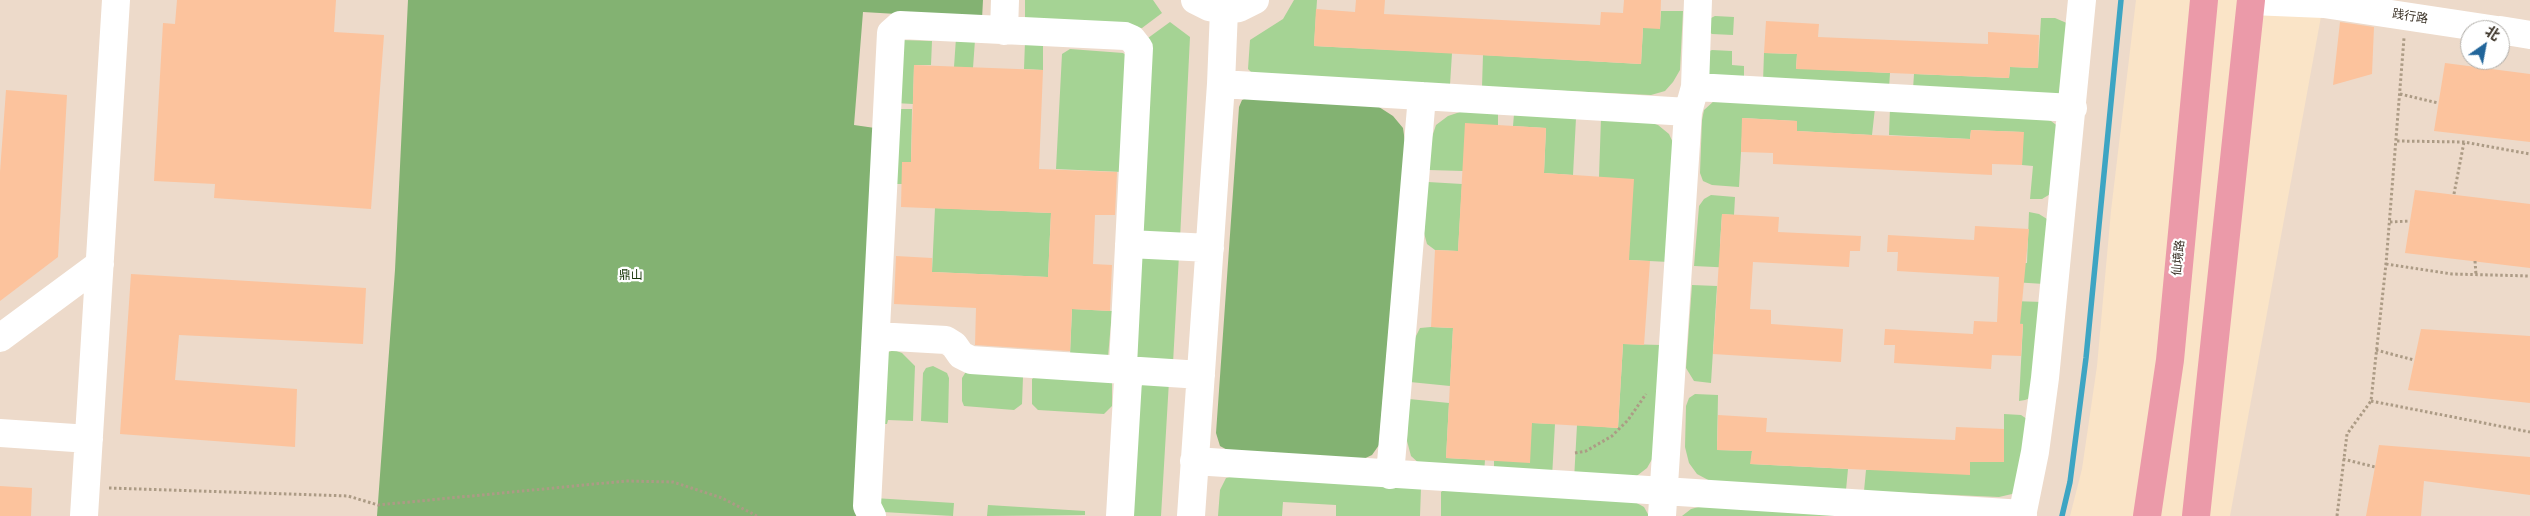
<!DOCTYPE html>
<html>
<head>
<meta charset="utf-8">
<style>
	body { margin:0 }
	#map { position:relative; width:2530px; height:516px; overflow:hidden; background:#fae4c7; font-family:"DM Sans","Noto Sans SC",sans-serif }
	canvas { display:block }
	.north { position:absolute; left:2460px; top:20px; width:50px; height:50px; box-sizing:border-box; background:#fff; border:1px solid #b0ada8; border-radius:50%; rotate:33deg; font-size:14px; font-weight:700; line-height:20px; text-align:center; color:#3a3126 }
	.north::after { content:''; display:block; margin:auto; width:18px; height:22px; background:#21659a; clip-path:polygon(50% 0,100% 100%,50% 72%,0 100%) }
</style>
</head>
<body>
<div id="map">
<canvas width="2530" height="516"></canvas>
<div class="north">北</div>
</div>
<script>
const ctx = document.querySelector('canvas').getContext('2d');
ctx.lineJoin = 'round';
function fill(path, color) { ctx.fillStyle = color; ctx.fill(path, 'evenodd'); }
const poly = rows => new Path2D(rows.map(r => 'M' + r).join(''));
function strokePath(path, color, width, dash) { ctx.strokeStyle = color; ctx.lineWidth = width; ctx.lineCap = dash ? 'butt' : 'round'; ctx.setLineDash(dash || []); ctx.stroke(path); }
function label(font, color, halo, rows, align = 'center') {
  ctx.font = font + ' "DM Sans","Noto Sans SC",sans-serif'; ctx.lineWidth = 4.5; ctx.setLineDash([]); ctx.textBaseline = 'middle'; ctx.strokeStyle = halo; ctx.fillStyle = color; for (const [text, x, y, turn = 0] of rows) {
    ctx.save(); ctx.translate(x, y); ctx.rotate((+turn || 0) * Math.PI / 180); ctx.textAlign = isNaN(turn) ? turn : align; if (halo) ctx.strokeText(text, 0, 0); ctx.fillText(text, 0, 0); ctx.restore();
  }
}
fill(poly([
	[0,0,2136,0,2111,211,2097,366,2082,469,2070,516,0,516],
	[2324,0,2530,0,2530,516,2230,516],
	[2470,30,2500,30,2500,60,2470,60]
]), '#eddaca');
fill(poly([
	[1025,0,1153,0,1162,13,1142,28,1025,22],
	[1294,0,1317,0,1314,46,1452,53,1450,85,1252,73,1248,69,1250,40,1283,19],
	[1661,11,1683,11,1680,70,1673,82,1665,91,1651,95,1482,87,1483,55,1641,64,1643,28,1660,28],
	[1715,16,1734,17,1733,35,1712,34,1708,31,1709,19],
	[2041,18,2055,18,2069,24,2064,92,2055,98,1913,89,1914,74,2009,78,2010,67,2038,68],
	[1170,22,1190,37,1180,239,1140,237,1148,38],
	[956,38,975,40,973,68,954,67],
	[900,40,932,41,931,65,914,65,913,104,895,103],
	[1025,42,1043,43,1043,70,1024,69],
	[1070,49,1123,53,1127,56,1122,172,1056,169,1062,54],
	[1712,50,1732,51,1732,65,1744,66,1744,81,1709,76,1707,52],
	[1764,53,1797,54,1796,68,1890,73,1889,88,1763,82],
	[1714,101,1875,108,1872,135,1797,131,1797,121,1743,118,1739,187,1712,185,1703,181,1700,173,1702,120,1704,110],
	[1890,108,2041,117,2051,121,2059,127,2052,193,2042,199,2030,199,2033,166,2022,165,2023,132,1971,130,1970,139,1889,135],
	[895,109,912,109,911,162,902,162,902,184,891,184],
	[1463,111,1498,113,1498,125,1463,171,1429,170,1431,140,1436,125,1448,116],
	[1514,114,1576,118,1573,175,1544,173,1546,128,1513,126],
	[1601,118,1643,120,1658,125,1669,134,1675,147,1669,262,1629,260,1599,177],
	[1428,182,1462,184,1458,251,1435,250,1427,244,1424,233],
	[1711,195,1735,197,1734,215,1722,214,1720,244,1735,268,1694,266,1699,206,1704,199],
	[935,208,1051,213,1048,277,932,272],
	[2029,212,2039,214,2047,219,2044,284,2013,282,2014,263,2027,263],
	[1138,255,1179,255,1173,363,1137,361],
	[1692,285,1717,286,1711,383,1694,381,1686,368],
	[2012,301,2043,302,2033,397,2025,400,2019,401,2023,324,2011,323],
	[1072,309,1112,311,1108,357,1070,356],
	[1431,327,1453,328,1450,386,1410,382,1415,338,1420,328],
	[1623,344,1661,345,1655,454,1647,468,1634,478,1574,480,1577,425,1618,428],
	[894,350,902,353,915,366,913,421,888,420,887,424,879,424,886,353],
	[933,366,947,373,949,378,948,423,921,421,923,373,926,368],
	[967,370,1023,377,1022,404,1014,410,964,406,962,401,962,378],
	[1036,376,1112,381,1112,406,1104,414,1038,410,1032,404,1032,379],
	[1169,381,1161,516,1132,516,1140,389,1143,383],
	[1695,394,1718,395,1717,450,1752,451,1751,464,1848,469,1846,490,1712,482,1697,474,1689,463,1685,447,1686,406,1689,398],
	[1409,399,1449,403,1446,458,1485,460,1484,473,1421,465,1411,456,1407,441],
	[2004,414,2021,415,2030,421,2017,491,2012,494,1999,497,1864,491,1866,470,1970,462,2004,462],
	[1532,423,1555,424,1552,477,1494,473,1494,461],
	[1237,475,1421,488,1420,516,1336,516,1336,505,1283,502,1282,516,1218,516,1220,490,1226,478],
	[1446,488,1633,501,1644,507,1649,516,1441,516,1441,492],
	[874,498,954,503,953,516,883,512],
	[988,505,1085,511,1085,515,987,516],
	[1706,505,1845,516,1682,516,1691,509]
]), '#a5d394');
fill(poly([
	[408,0,983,0,982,19,863,12,854,125,875,128,858,516,377,516,395,270],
	[1248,97,1379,107,1393,116,1403,128,1405,142,1379,445,1372,455,1359,461,1233,453,1220,446,1216,433,1239,107,1242,100]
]), '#83b272');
strokePath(poly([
	[2062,516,2070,482,2086,358,2121,0]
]), '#3da5c3', 5.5);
fill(poly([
	[177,0,336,0,334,32,384,35,371,209,214,198,215,184,154,181,163,23,175,24],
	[1356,0,1385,0,1384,14,1600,25,1601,12,1623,13,1624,0,1661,0,1660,29,1643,28,1641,64,1314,46,1316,9,1355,12],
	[1766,21,1819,24,1818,37,1988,44,1988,32,2039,35,2038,68,2010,67,2009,78,1796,69,1797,54,1764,53],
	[2340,22,2374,27,2372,74,2333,85],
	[2445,63,2530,74,2530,142,2434,131],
	[914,65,1043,70,1039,169,1117,172,1115,215,1095,215,1093,264,1112,265,1110,311,1072,309,1070,351,975,345,976,308,894,304,896,256,932,258,932,272,1048,277,1051,213,901,207,902,162,911,162],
	[6,90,67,95,58,257,0,301,0,172],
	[1742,118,1797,121,1797,131,1872,135,1970,139,1971,130,2024,132,2022,165,1992,164,1992,175,1773,164,1773,153,1741,152],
	[1465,123,1546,128,1544,173,1634,179,1629,260,1650,261,1644,345,1623,344,1618,428,1532,423,1530,463,1446,458,1453,328,1431,327,1435,250,1458,251],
	[2415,190,2530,204,2530,268,2405,253],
	[1722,214,1779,217,1778,232,1861,236,1860,251,1850,251,1849,267,1753,262,1750,309,1771,310,1771,324,1843,329,1841,362,1713,354],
	[1975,226,2029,229,2020,324,2023,324,2021,356,1992,355,1991,369,1894,363,1895,345,1884,345,1885,329,1973,334,1974,321,1997,322,1999,277,1897,271,1898,252,1887,252,1888,235,1974,240],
	[131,274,366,288,363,344,179,335,175,380,297,389,295,447,120,434],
	[2421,329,2530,336,2530,403,2408,390],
	[1718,415,1767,418,1766,432,1955,440,1956,427,2004,429,2004,462,1970,462,1970,475,1750,464,1752,451,1717,450],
	[2379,445,2530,457,2530,495,2424,481,2421,516,2366,516],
	[0,486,32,488,31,516,0,516]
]), '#fcc39d');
strokePath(poly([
	[2400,94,2438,103],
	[2397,141,2464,142,2530,154],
	[2454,194,2464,142],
	[2390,222,2410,221],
	[2475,261,2476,275],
	[2386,264,2452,274,2530,276],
	[2376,350,2414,360],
	[2371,401,2530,432],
	[1575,453,1586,451,1612,436,1628,420,1646,394],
	[2343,459,2375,467],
	[109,488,348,496,378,505,626,481,673,482,722,498,757,516],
	[2337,516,2347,434,2371,401,2386,264,2404,38]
]), '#ac9b85', 3, [2.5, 2.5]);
strokePath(poly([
	[1195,0,1209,7,1224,10,1239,8,1255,0],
	[2251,1,2324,4,2497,30],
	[2500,30,2530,35],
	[1004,31,1005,0],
	[1221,84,1688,112],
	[1695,87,2073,108],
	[1129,244,1210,248],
	[876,336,946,340,954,345,961,355,971,360,1201,375],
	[0,338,100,264],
	[0,433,89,439],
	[1194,461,2023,514],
	[1390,475,1422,96],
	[84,516,116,0],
	[872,516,867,506,891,33,900,25,1125,36,1132,39,1139,48,1123,365,1128,380,1120,516],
	[1191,516,1221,84,1224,10],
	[1662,516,1688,112,1695,87,1698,0],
	[2022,516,2035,452,2045,378,2082,0]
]), '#fff', 28);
strokePath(poly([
	[2147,516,2170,360,2204,0],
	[2196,516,2251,0]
]), '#eb9aa9', 28);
label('12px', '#3a3126', '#fff', [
	["践行路",2410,17,9],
	["仙境路",2179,258,-84]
]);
label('12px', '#173608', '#fff', [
	["鼎山",631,276]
]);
</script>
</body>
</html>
